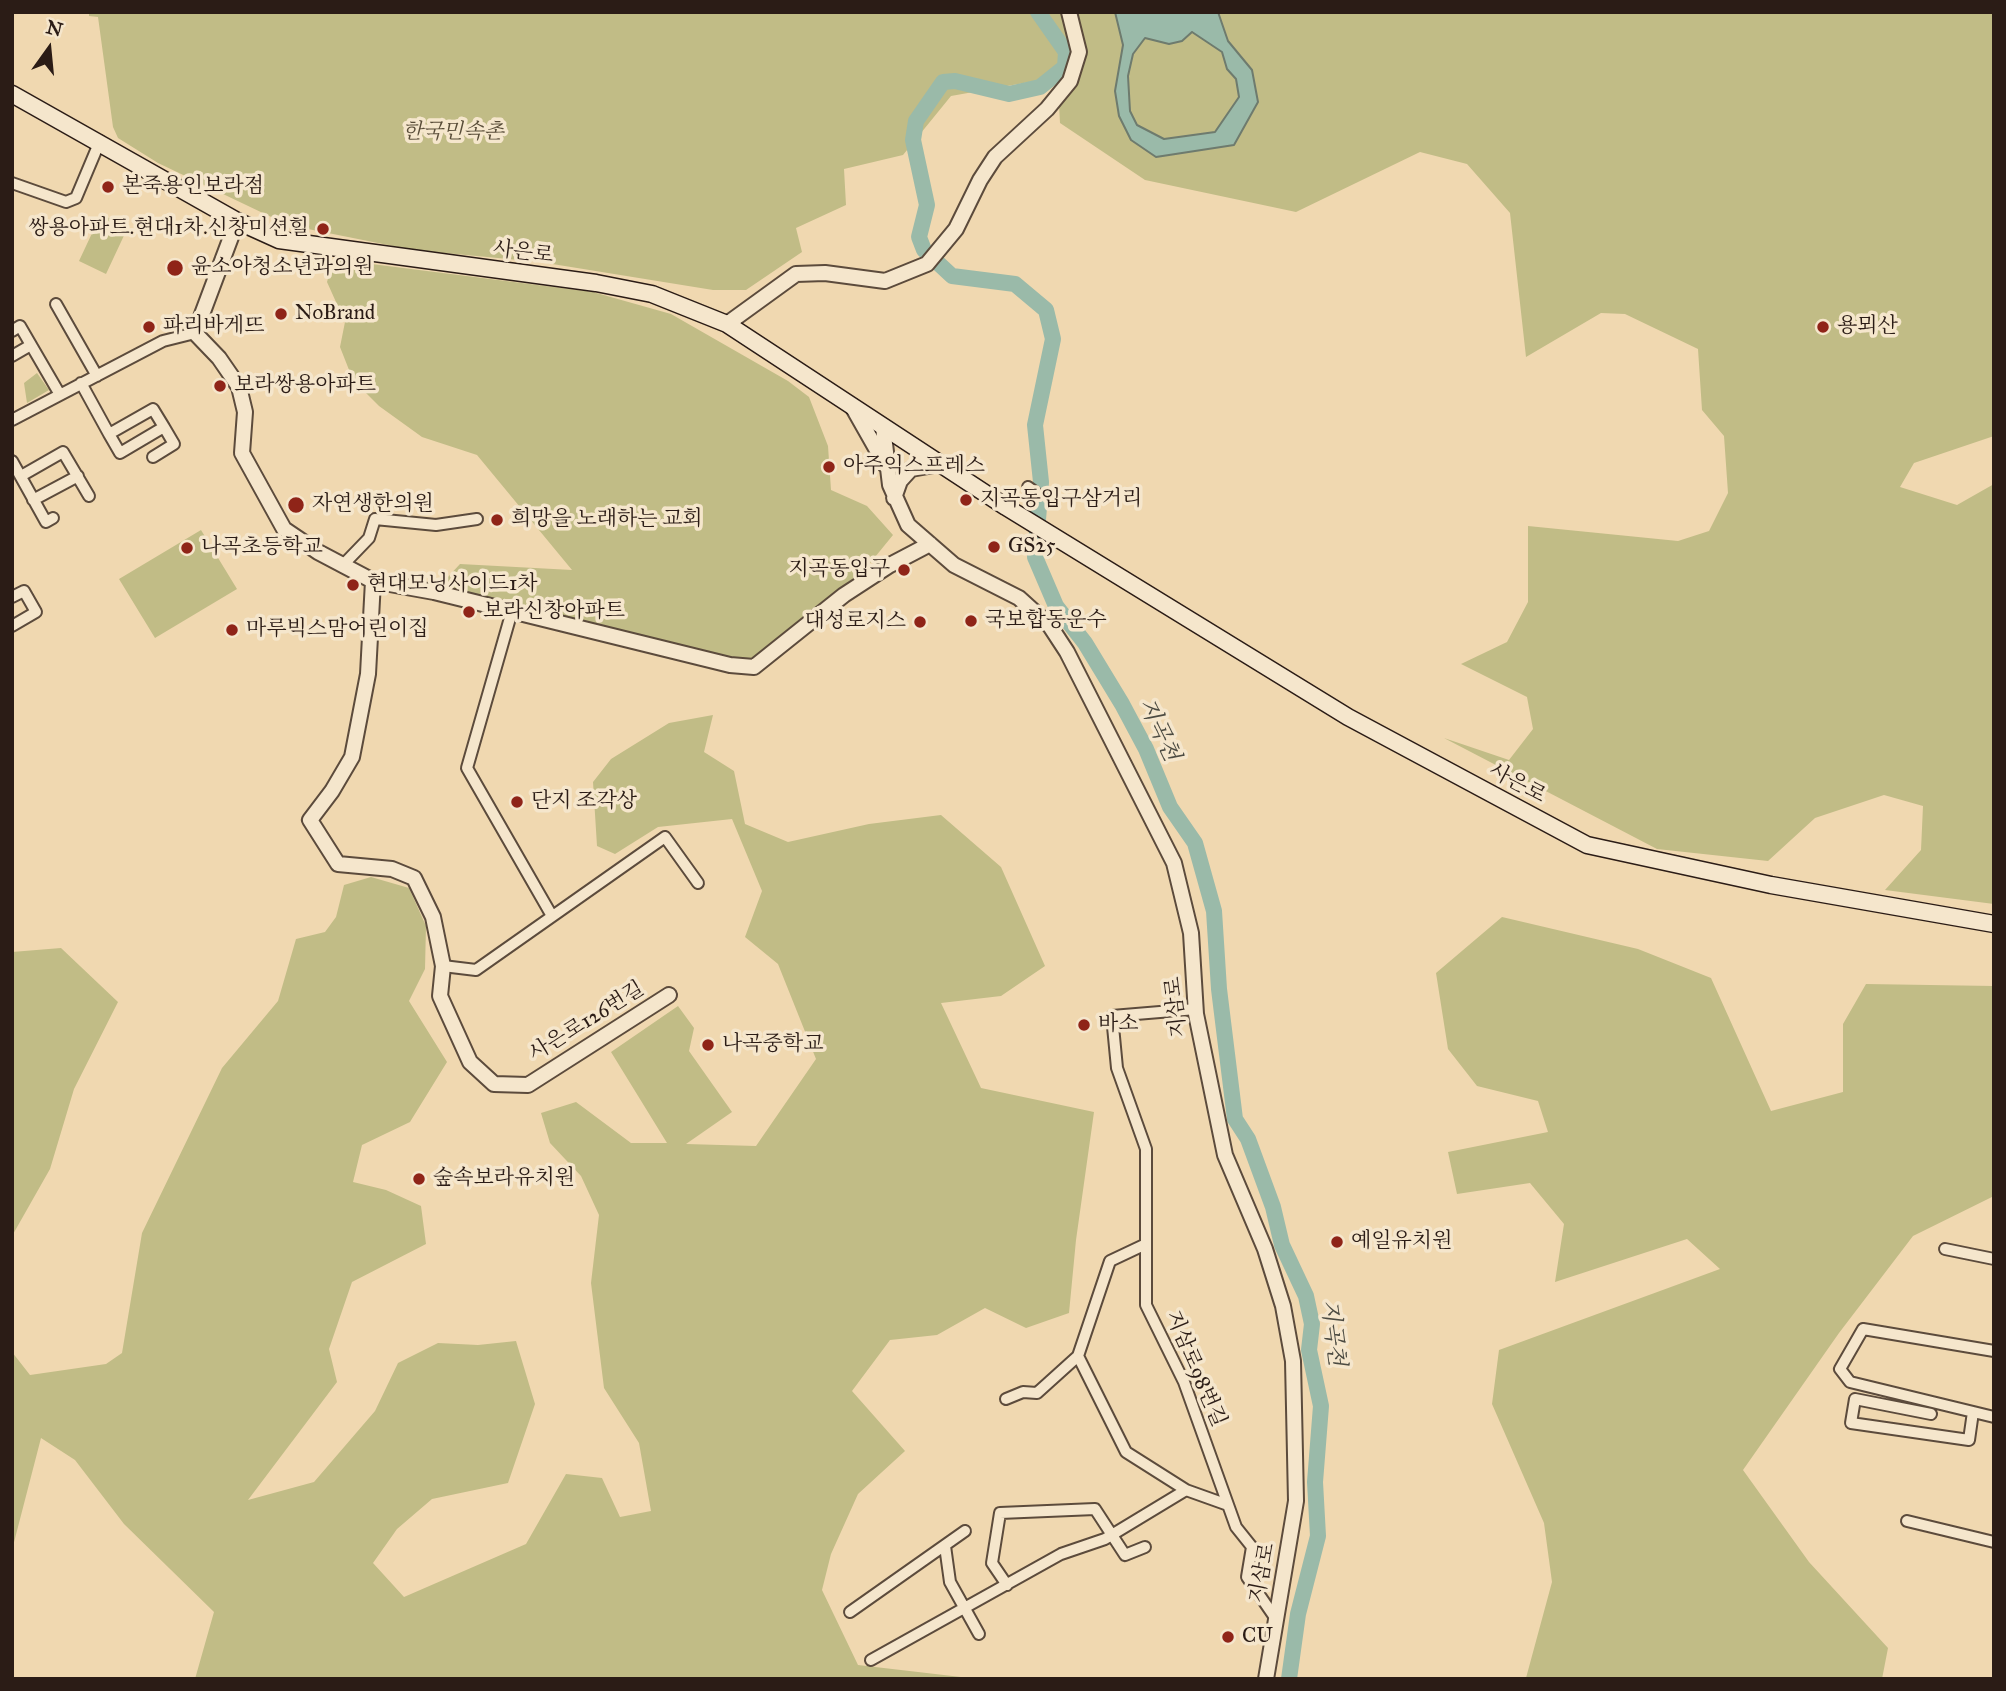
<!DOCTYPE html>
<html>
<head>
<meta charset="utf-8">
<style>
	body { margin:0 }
	#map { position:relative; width:2006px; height:1691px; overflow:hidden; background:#f0d8b0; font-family:"IM FELL Great Primer",serif }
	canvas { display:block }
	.frame { position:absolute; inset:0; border:14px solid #2b1c16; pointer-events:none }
	.north { position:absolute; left:14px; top:14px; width:70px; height:70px; -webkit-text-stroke:5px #f5e6cc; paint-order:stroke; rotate:15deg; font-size:19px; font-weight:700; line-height:28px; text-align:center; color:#2b1c16 }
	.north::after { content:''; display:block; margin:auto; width:24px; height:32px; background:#2b1c16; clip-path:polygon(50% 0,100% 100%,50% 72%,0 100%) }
</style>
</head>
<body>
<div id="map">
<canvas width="2006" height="1691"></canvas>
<div class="frame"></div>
<div class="north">N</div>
</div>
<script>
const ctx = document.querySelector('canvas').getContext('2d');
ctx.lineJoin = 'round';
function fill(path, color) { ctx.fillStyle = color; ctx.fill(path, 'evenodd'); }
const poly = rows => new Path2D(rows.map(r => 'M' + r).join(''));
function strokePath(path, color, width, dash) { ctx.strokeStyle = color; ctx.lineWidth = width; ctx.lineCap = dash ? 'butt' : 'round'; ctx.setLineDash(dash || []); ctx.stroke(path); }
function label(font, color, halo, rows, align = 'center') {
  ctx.font = font + ' "IM FELL Great Primer","Noto Serif KR",serif'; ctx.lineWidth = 7; ctx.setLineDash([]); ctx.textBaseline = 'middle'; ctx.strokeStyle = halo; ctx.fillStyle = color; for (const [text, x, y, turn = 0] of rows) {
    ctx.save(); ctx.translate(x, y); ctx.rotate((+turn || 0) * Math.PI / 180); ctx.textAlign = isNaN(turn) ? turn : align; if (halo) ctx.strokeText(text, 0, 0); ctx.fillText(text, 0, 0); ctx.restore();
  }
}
fill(poly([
	[89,12,1994,12,1994,436,1914,463,1900,487,1957,505,1994,484,1994,904,1885,890,1921,850,1923,806,1884,795,1815,818,1768,861,1657,849,1444,738,1509,760,1533,729,1527,697,1461,664,1507,642,1528,602,1528,526,1678,541,1709,531,1728,493,1724,436,1702,410,1698,349,1625,314,1601,313,1526,357,1510,213,1467,164,1420,152,1296,212,1145,180,1060,123,1058,87,1087,52,1071,52,1062,36,1051,30,1066,52,1052,78,951,96,903,155,844,169,846,205,796,228,802,252,746,290,713,290,540,262,413,250,288,225,158,163,118,138,113,127,98,17,89,16],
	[101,214,128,227,106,274,79,261],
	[340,260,593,292,671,314,788,381,809,397,828,446,831,490,867,506,893,535,844,595,754,667,434,592,460,564,572,570,477,455,422,437,379,406,353,380,340,347,345,322,327,282,332,264],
	[37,373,49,390,27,403,24,383],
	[201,530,237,589,155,638,119,579],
	[713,715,704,752,734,771,745,824,788,842,869,824,941,815,1001,867,1045,966,1001,996,941,1003,981,1088,1094,1112,1076,1240,1069,1313,1026,1328,985,1308,937,1335,890,1340,852,1391,905,1451,858,1494,831,1554,822,1590,858,1665,978,1679,195,1679,214,1612,124,1524,75,1460,41,1438,12,1550,12,1352,30,1375,106,1364,122,1353,142,1233,222,1068,278,1001,296,939,325,932,336,917,344,885,371,877,409,888,426,926,425,969,409,1001,447,1062,410,1122,362,1145,353,1182,386,1190,421,1206,426,1244,352,1282,329,1349,337,1382,248,1500,314,1482,375,1411,398,1363,438,1343,478,1345,516,1341,535,1404,508,1483,432,1499,397,1529,373,1563,404,1597,526,1544,566,1474,602,1478,620,1517,651,1511,639,1443,604,1388,591,1283,599,1215,581,1176,550,1143,541,1113,576,1102,631,1143,667,1143,611,1052,678,1006,694,1028,689,1051,732,1112,686,1144,756,1146,816,1059,778,964,745,937,762,891,732,819,658,827,615,854,597,846,593,782,611,759,669,723],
	[1502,917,1638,949,1711,978,1771,1111,1843,1092,1843,1024,1866,984,1994,986,1994,1196,1913,1236,1839,1333,1743,1470,1809,1562,1888,1648,1882,1679,1526,1678,1552,1582,1544,1523,1492,1404,1499,1350,1720,1269,1687,1239,1555,1282,1564,1224,1530,1183,1457,1194,1448,1152,1548,1132,1538,1101,1477,1086,1448,1049,1436,973],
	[61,948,118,1002,74,1089,50,1169,12,1236,12,952]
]), '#c1bc86');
const water = poly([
	[1115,12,1218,12,1228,41,1252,70,1258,102,1234,145,1156,157,1131,140,1119,116,1115,91,1123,45,1115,12],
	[1192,32,1222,52,1227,69,1236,79,1239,97,1215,132,1164,139,1137,125,1130,111,1128,76,1133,54,1145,38,1169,44,1182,41,1192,32]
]);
fill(water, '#9abaa9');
strokePath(water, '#6e7b6e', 2);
strokePath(poly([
	[1038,12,1066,52,1065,67,1040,87,1009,94,955,81,943,82,916,121,913,140,927,205,919,237,924,250,952,276,1015,284,1046,310,1053,339,1035,425,1041,482,1035,557,1056,606,1085,643,1122,704,1146,749,1170,807,1195,843,1214,911,1219,989,1235,1119,1248,1139,1273,1207,1282,1245,1306,1296,1312,1324,1309,1350,1321,1406,1315,1482,1318,1536,1298,1614,1289,1679]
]), '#9abaa9', 16);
const minor = poly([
	[12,183,66,202,76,198,100,141],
	[56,304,97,376],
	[12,331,20,326,59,393],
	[12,356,31,345],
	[81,383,109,434,120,453,164,427,153,409,109,434],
	[12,420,163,341,195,333],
	[153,457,174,444,164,427],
	[12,461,46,522,53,518],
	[21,476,63,452,89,496],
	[1028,487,1035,492],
	[33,500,78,476],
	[342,566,369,538,375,519,436,525,477,519],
	[12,597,24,591,36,612,12,626],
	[512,611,467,768,552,916],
	[443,966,476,970,665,837,698,883],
	[1196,1009,1112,1016,1117,1068,1146,1149,1146,1305,1184,1382,1236,1527,1252,1547,1247,1577,1276,1619],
	[1146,1244,1110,1261,1078,1356,1126,1452,1186,1490,1228,1505],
	[1945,1249,1994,1259],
	[1994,1351,1863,1329,1840,1369,1850,1382,1994,1417],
	[1006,1399,1023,1392,1037,1393,1078,1356],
	[1931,1414,1855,1399,1851,1423,1969,1440,1973,1412],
	[1907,1521,1994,1542],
	[945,1546,950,1582,979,1634],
	[1007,1585,992,1563,1000,1513,1095,1509,1125,1555,1145,1547],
	[850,1612,965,1531],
	[871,1660,1061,1554,1105,1539,1186,1490]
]);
const tertiary = poly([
	[237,221,195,333,219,358,239,387,245,412,242,453,284,529,318,552,373,581,368,674,352,757,332,791,310,820,338,864,392,869,414,878,433,917,443,966,440,996,470,1062,494,1084,528,1085,669,995],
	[727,324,796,274,825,273,885,281,927,264,956,229,980,180,995,157,1047,109,1070,81,1079,52,1069,12],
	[852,406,886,466],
	[883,427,890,485,908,525,954,565,1019,598,1050,626,1067,652,1174,863,1191,933,1196,1014,1225,1155,1265,1249,1283,1306,1293,1361,1296,1501,1266,1679],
	[894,498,900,481,911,469,940,464],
	[373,581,434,592,730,665,754,667,844,595,890,565,930,544]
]);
const secondary = poly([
	[12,94,237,221,279,240,596,283,652,294,727,324,1006,507,1348,717,1587,845,1771,885,1994,924]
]);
strokePath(minor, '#5c4b3c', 14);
strokePath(tertiary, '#5c4b3c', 18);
strokePath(secondary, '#2b1c16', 19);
strokePath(minor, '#f5e6cc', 10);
strokePath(tertiary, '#f5e6cc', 14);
strokePath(secondary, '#f5e6cc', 16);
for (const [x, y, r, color] of [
	[108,187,7,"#8f2418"],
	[323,229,7,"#8f2418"],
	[175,268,9,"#8f2418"],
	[281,314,7,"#8f2418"],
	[149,327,7,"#8f2418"],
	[1823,327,7,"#8f2418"],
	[220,386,7,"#8f2418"],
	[829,467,7,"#8f2418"],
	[966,500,7,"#8f2418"],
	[296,505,9,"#8f2418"],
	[497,520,7,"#8f2418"],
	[994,547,7,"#8f2418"],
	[187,548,7,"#8f2418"],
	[904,570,7,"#8f2418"],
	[353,585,7,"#8f2418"],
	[469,612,7,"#8f2418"],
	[971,621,7,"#8f2418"],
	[920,622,7,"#8f2418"],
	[232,630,7,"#8f2418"],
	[517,802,7,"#8f2418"],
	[1084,1025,7,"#8f2418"],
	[708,1045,7,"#8f2418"],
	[419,1179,7,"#8f2418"],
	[1337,1242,7,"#8f2418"],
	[1228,1637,7,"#8f2418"]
]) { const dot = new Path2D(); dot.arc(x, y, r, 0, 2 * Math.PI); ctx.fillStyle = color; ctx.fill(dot); strokePath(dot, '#f5e6cc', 2.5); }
label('italic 21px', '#584c38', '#f5e6cc', [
	["한국민속촌",453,133]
]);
label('21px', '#2b1c16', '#f5e6cc', [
	["본죽용인보라점",122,187],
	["쌍용아파트.현대1차.신창미션힐",309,229,"right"],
	["윤소아청소년과의원",191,268],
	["NoBrand",295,314],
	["파리바게뜨",163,327],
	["용뫼산",1837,327],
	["보라쌍용아파트",234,386],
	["아주익스프레스",843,467],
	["지곡동입구삼거리",980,500],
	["자연생한의원",312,505],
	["희망을 노래하는 교회",511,520],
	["GS25",1008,547],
	["나곡초등학교",201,548],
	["지곡동입구",890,570,"right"],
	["현대모닝사이드1차",367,585],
	["보라신창아파트",483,612],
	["국보합동운수",985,621],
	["대성로지스",906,622,"right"],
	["마루빅스맘어린이집",246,630],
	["단지 조각상",531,802],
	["바소",1098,1025],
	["나곡중학교",722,1045],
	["숲속보라유치원",433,1179],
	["예일유치원",1351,1242],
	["CU",1242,1637]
], 'left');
label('21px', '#2b1c16', '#f5e6cc', [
	["사은로",523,253,7],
	["사은로",1517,784,28],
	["지삼로",1177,1007,-96],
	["사은로126번길",587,1022,-32],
	["지삼로98번길",1195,1369,67],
	["지삼로",1263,1573,-79]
]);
label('italic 23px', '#4c4b42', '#f5e6cc', [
	["지곡천",1158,730,65],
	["지곡천",1332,1333,83]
]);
</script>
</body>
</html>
